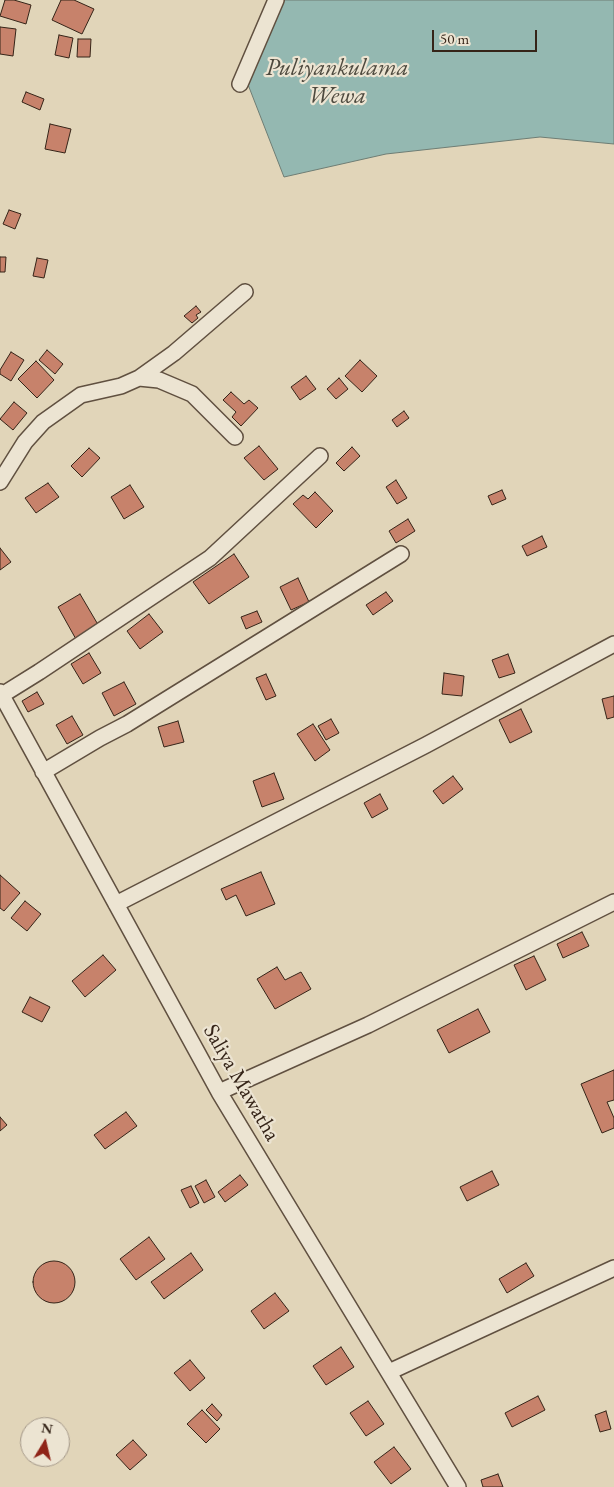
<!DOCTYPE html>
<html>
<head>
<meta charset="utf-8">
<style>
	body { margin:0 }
	#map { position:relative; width:614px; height:1487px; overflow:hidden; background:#e1d5b9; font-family:"EB Garamond",serif }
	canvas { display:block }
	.north { position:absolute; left:20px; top:1417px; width:50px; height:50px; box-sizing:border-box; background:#ece4d2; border:1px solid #a39788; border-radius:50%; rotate:9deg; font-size:14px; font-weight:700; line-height:20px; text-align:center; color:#352418 }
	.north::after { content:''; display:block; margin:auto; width:18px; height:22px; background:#8f2418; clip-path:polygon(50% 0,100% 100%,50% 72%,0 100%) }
	.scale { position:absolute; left:432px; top:30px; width:105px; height:22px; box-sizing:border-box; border:2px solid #352418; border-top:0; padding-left:6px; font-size:15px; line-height:18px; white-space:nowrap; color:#352418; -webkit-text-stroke:4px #ece4d2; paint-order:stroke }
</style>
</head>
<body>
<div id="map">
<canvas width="614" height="1487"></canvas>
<div class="north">N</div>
<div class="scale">50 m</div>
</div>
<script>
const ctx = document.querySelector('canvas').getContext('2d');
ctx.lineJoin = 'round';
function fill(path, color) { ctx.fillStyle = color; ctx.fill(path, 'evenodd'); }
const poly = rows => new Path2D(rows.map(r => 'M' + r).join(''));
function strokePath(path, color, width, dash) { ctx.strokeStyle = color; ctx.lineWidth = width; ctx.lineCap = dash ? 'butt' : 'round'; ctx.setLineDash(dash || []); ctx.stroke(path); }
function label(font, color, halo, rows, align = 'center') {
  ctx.font = font + ' "EB Garamond",serif'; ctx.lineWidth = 4.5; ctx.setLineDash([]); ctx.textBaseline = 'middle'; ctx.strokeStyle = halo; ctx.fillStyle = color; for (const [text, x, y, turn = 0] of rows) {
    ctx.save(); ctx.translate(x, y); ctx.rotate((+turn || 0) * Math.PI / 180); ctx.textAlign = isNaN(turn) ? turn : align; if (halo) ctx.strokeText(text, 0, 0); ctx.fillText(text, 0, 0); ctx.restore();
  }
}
const water = poly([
	[282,0,614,0,614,144,540,137,386,154,284,177,247,82,282,0]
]);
fill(water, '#94b8b1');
strokePath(water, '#6e7d74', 1);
const building = poly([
	[5,0,14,0,31,5,26,24,0,16,5,0],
	[61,0,74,0,94,9,82,34,52,20,61,0],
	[0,27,16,29,13,56,0,54,0,27],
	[59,35,73,38,69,58,55,55,59,35],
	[78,39,91,39,90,57,77,57,78,39],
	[26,92,44,99,40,110,22,102,26,92],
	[50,124,71,129,65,153,45,149,50,124],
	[9,210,21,214,15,229,3,224,9,210],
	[0,257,6,257,5,272,0,272,0,257],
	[37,258,48,260,44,278,33,276,37,258],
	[196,306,201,312,196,315,198,318,192,323,184,316,196,306],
	[47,350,63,364,55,374,39,360,47,350],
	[11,352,24,360,11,381,0,374,0,370,11,352],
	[360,360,377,376,362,392,345,376,360,360],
	[36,361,54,380,37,398,18,379,36,361],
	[306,376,316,389,300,400,291,387,306,376],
	[339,378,348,389,336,399,327,389,339,378],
	[231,392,244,404,249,400,258,408,241,426,232,417,236,412,223,400,231,392],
	[14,402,27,413,13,430,0,419,14,402],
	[404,411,409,418,397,427,392,420,404,411],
	[259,446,278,469,264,480,244,458,259,446],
	[352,447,360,456,344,471,336,463,352,447],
	[89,448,100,458,82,477,71,466,89,448],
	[396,480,407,498,397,504,386,487,396,480],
	[48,483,59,497,36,513,25,498,48,483],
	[130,485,144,507,124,519,111,497,130,485],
	[502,490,506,499,492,505,488,496,502,490],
	[315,492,333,511,316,528,293,504,303,495,308,499,315,492],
	[408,519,415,531,396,543,389,531,408,519],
	[542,536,547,547,527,556,522,546,542,536],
	[0,548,11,562,0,570,0,548],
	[234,554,249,577,209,604,193,582,234,554],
	[298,578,309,602,291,610,280,587,298,578],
	[386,592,393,601,373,615,366,605,386,592],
	[80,594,100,628,77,641,58,607,80,594],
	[257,611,262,622,246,629,241,617,257,611],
	[149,614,163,632,140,649,127,631,149,614],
	[89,653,101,673,83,684,71,664,89,653],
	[508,654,515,673,499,678,492,660,508,654],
	[444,673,464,676,462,696,442,694,444,673],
	[266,674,276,696,266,700,256,678,266,674],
	[124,682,136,704,114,716,102,693,124,682],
	[37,692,44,704,28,712,22,701,37,692],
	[614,696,614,717,607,719,602,699,614,696],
	[521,709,532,732,510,743,499,720,521,709],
	[72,716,83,735,67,744,56,725,72,716],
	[331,719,339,733,326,740,318,726,331,719],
	[178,721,184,742,164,747,158,727,178,721],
	[313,724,330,750,315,761,297,734,313,724],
	[274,773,284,799,262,807,253,781,274,773],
	[453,776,463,789,443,804,433,791,453,776],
	[380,794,388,809,372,818,364,803,380,794],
	[261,872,275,904,246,916,236,895,226,900,221,889,261,872],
	[0,875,20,893,4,911,0,908,0,875],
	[25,901,41,914,27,931,11,918,25,901],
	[582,932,589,946,563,958,557,944,582,932],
	[103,955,116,970,85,997,72,981,103,955],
	[534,956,546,980,526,990,514,965,534,956],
	[277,967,285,980,301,972,311,989,275,1009,257,979,277,967],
	[30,997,50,1007,42,1022,22,1012,30,997],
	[478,1009,490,1032,449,1053,437,1030,478,1009],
	[614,1070,614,1100,607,1102,614,1118,614,1128,602,1133,581,1084,614,1070],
	[126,1112,137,1126,105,1149,94,1135,126,1112],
	[0,1117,7,1125,0,1131,0,1117],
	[492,1171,499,1185,467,1201,460,1187,492,1171],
	[240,1175,248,1185,225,1202,218,1192,240,1175],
	[206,1180,215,1197,204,1203,195,1186,206,1180],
	[191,1186,199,1203,190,1208,181,1190,191,1186],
	[149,1237,165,1259,136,1280,120,1259,149,1237],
	[191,1253,203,1270,164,1299,151,1282,191,1253],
	'33 1282a21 21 0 1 1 42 0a21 21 0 1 1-42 0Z',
	[526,1263,534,1276,507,1293,499,1279,526,1263],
	[275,1293,289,1311,264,1329,251,1311,275,1293],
	[341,1347,354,1367,326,1385,313,1366,341,1347],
	[190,1360,205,1378,190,1391,174,1373,190,1360],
	[538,1396,545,1410,512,1427,505,1413,538,1396],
	[368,1401,384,1424,366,1436,350,1413,368,1401],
	[212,1404,222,1415,217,1421,206,1410,212,1404],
	[202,1410,220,1429,206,1443,187,1424,202,1410],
	[606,1411,611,1429,600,1432,595,1415,606,1411],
	[133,1440,147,1455,130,1470,116,1455,133,1440],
	[394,1447,411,1469,391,1484,374,1462,394,1447],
	[498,1474,503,1487,483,1487,481,1480,498,1474]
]);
fill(building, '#c7826b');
strokePath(building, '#352418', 1);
const minor = poly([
	[240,84,276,0],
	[139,378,159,380,192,394,235,437],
	[0,482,25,442,43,422,81,395,121,386,139,378,174,353,245,292],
	[0,692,219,1092,458,1487],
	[2,695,39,672,210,558,320,456],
	[43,772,100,738,127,724,401,554],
	[116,904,426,745,614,644],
	[219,1092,368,1025,614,902],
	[389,1372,614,1268]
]);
strokePath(minor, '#605040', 18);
strokePath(minor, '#ece4d2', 15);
label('22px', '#352418', '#ece4d2', [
	["Saliya Mawatha",241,1083,60]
]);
label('italic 24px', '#4d493e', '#ece4d2', [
	["Puliyankulama",337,68],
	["Wewa",337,96]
]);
</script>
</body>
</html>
